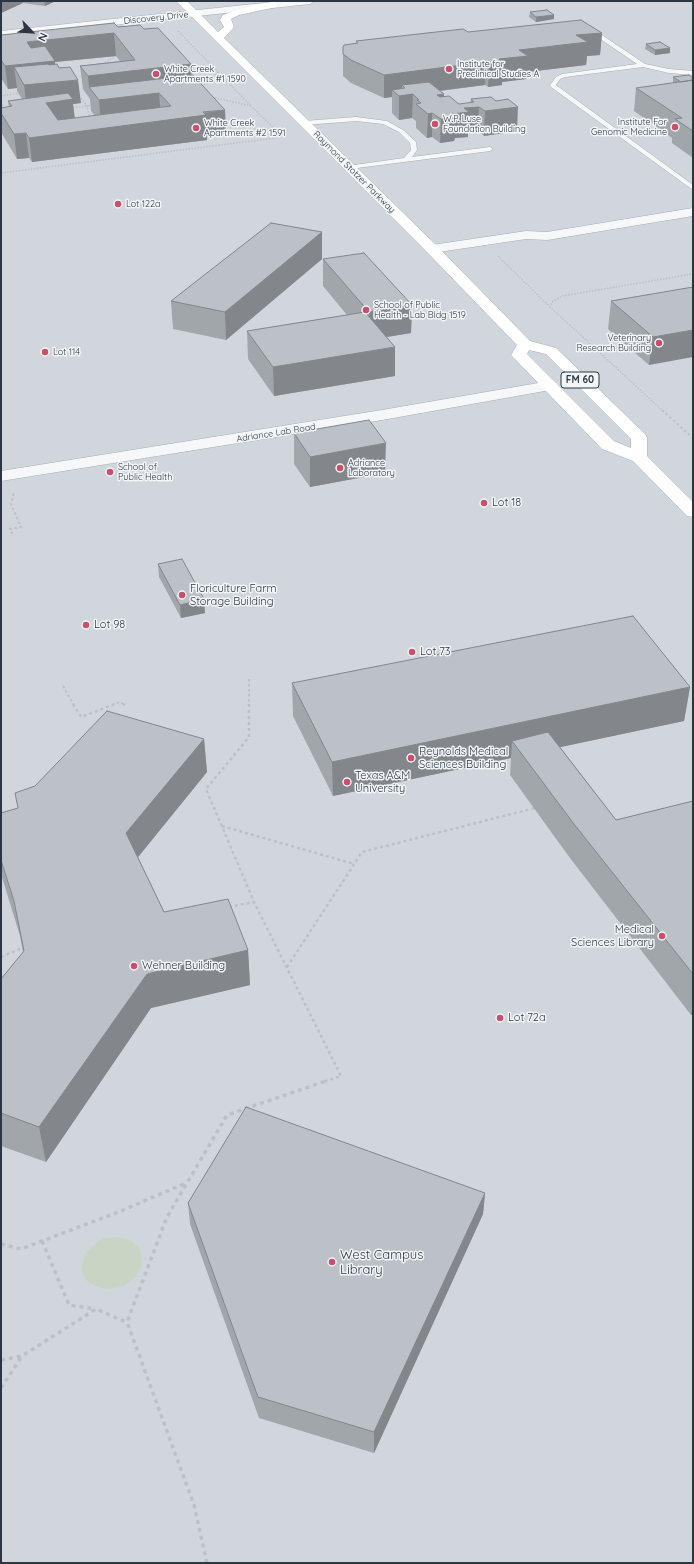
<!DOCTYPE html>
<html>
<head>
<meta charset="utf-8">
<style>
	body { margin:0 }
	#map { position:relative; width:694px; height:1564px; overflow:hidden; background:#e3e7eb; font-family:Quicksand,sans-serif }
	canvas { display:block }
	.frame { position:absolute; inset:0; border:2px solid #2c3642; pointer-events:none }
	.north { position:absolute; left:12px; top:12px; width:40px; height:40px; -webkit-text-stroke:3px #f3f6f8; paint-order:stroke; rotate:115deg; font-size:11px; font-weight:700; line-height:16px; text-align:center; color:#2c3642 }
	.north::after { content:''; display:block; margin:auto; width:14px; height:18px; background:#2c3642; clip-path:polygon(50% 0,100% 100%,50% 72%,0 100%) }
</style>
</head>
<body>
<div id="map">
<canvas width="694" height="1564"></canvas>
<div class="frame"></div>
<div class="north">N</div>
</div>
<script>
const ctx = document.querySelector('canvas').getContext('2d');
ctx.lineJoin = 'round';
function fill(path, color) { ctx.fillStyle = color; ctx.fill(path, 'evenodd'); }
const poly = rows => new Path2D(rows.map(r => 'M' + r).join(''));
function strokePath(path, color, width, dash) { ctx.strokeStyle = color; ctx.lineWidth = width; ctx.lineCap = dash ? 'butt' : 'round'; ctx.setLineDash(dash || []); ctx.stroke(path); }
function label(font, color, halo, rows, align = 'center') {
  ctx.font = font + ' Quicksand,sans-serif'; ctx.lineWidth = 3; ctx.setLineDash([]); ctx.textBaseline = 'middle'; ctx.strokeStyle = halo; ctx.fillStyle = color; for (const [text, x, y, turn = 0] of rows) {
    ctx.save(); ctx.translate(x, y); ctx.rotate((+turn || 0) * Math.PI / 180); ctx.textAlign = isNaN(turn) ? turn : align; if (halo) ctx.strokeText(text, 0, 0); ctx.fillText(text, 0, 0); ctx.restore();
  }
}
fill(poly([
	[1,1,693,1,693,1563,1,1563]
]), '#d1d6dd');
fill(poly([
	[118,1237,130,1240,139,1248,141,1254,142,1266,135,1277,124,1286,109,1289,96,1287,86,1280,81,1270,85,1253,99,1241,105,1238]
]), '#cad4c5');
const service = poly([
	[586,27,590,27,645,64,669,69,693,71,693,75,669,73,643,67,565,77,560,79,556,85,693,185,693,190,551,87,550,85,556,77,562,74,637,64,586,29,586,27],
	[356,117,387,121,403,130,416,142,417,150,412,157,490,147,493,149,490,151,349,169,346,167,347,166,404,158,411,150,410,143,399,132,383,124,356,121,304,125,301,123,304,121,356,117]
]);
const minor = poly([
	[282,1,315,1,310,4,1,37,1,31,282,1],
	[693,208,693,216,547,240,526,239,432,253,427,252,425,249,427,246,432,245,526,231,547,232,693,208],
	[550,381,556,383,558,386,556,389,382,420,1,481,1,471,382,410,550,381]
]);
const primary = poly([
	[176,1,187,1,218,32,224,27,220,20,223,15,236,10,272,2,276,3,277,5,276,7,239,15,231,19,234,27,224,38,437,246,530,341,556,348,645,434,647,438,647,456,693,502,693,517,687,516,633,461,602,449,514,358,511,355,517,345,427,252,176,1],
	[529,350,546,354,631,439,631,448,614,441,527,354,529,350]
]);
strokePath(service, '#a8aeb5', 1);
strokePath(minor, '#a8aeb5', 1);
strokePath(primary, '#a3adb6', 1);
strokePath(poly([
	[178,31,218,72,212,80,200,87],
	[102,64,116,56],
	[218,72,250,105],
	[1,96,20,93],
	[79,96,87,106,90,120],
	[1,102,5,110],
	[70,108,93,105],
	[1,173,275,138,273,135,280,134,251,106,211,97],
	[498,256,550,307],
	[663,411,550,307,552,302,562,296,693,274]
]), '#bdc1c6', 1.5, [1.5, 1.5]);
strokePath(poly([
	[662,410,693,438],
	[12,534,10,529,21,527,11,504,14,492],
	[249,679,249,705],
	[63,686,74,705],
	[112,705,120,702,125,705]
]), '#bdc1c6', 2, [2.5, 2.5]);
strokePath(poly([
	[73,704,81,717,115,704],
	[123,704,125,705],
	[249,704,249,737,206,789,254,902,341,1076,323,1082],
	[222,826,354,864],
	[229,907,254,902],
	[1,957,22,948],
	[287,967,362,852,535,808]
]), '#bdc1c6', 2.5, [3, 3]);
strokePath(poly([
	[42,1241,69,1305,95,1309],
	[1,1244,21,1249,121,1211,186,1183],
	[1,1360,22,1356,96,1309,126,1322],
	[1,1388,22,1356],
	[207,1563,194,1505,127,1322,167,1217,227,1115,326,1081]
]), '#bdc1c6', 3.5, [4, 4]);
fill(service, '#f6f7f9');
fill(minor, '#f6f7f9');
fill(primary, '#fff');
fill(poly([
	[1,1,56,1,45,6,23,3,1,13],
	[530,12,554,15,554,19,536,22,529,17],
	[118,27,144,29,191,64,191,75,225,110,226,134,207,136,207,140,32,162,29,158,17,159,1,132,1,108,9,107,8,101,22,99,17,91,17,88,8,89,1,78,1,35],
	[116,56,120,61,80,66,83,89,90,99,91,111,95,116,75,118,73,104,81,103,55,65,55,62],
	[468,32,602,33,600,55,587,56,586,65,527,72,526,79,502,82,502,85,488,87,485,85,440,91,444,97,459,104,470,103,471,99,517,131,484,136,478,131,468,132,468,137,455,138,454,141,440,143,432,137,427,138,416,128,416,121,412,118,399,120,392,113,392,97,384,98,351,83,343,76,343,47,356,43,356,41],
	[646,44,670,48,670,53,655,55,645,49],
	[673,77,693,78,693,158,672,143,672,138,634,111,636,88,673,83],
	[322,232,322,259,226,340,173,329,171,301],
	[323,259,412,305,411,333,387,337,395,376,274,396,248,359,247,331,347,315,323,286],
	[693,287,649,365,608,329,611,301],
	[294,433,385,473,310,487,294,464],
	[158,564,205,613,181,618,159,577],
	[292,683,690,687,684,721,560,747,616,820,693,801,693,1014,691,1015,570,858,510,775,511,758,333,796,293,716],
	[204,739,207,772,138,857,164,912,248,950,250,985,151,1008,46,1162,1,1146,1,979,23,952,20,936,1,874,1,813,18,808],
	[485,1193,483,1214,374,1453,259,1418,190,1224,188,1203]
]), '#a1a6ab');
fill(poly([
	[1,1,22,1,23,3,1,13],
	[44,1,56,1,45,6],
	[554,15,554,19,536,22,536,17],
	[114,33,116,56,55,62,57,82,78,80,81,103,73,104,75,123,49,127,27,109,24,85,14,67,17,88,8,89,5,66,27,42],
	[602,33,600,55,587,56,586,65,527,72,526,79,502,82,502,85,488,87,489,64,519,50,576,35],
	[670,48,670,53,655,55,655,50],
	[486,62,485,85,405,95,405,88,402,85,402,96,392,90,392,97,384,98,384,75],
	[191,64,192,87,89,87,90,99,88,76],
	[159,93,161,116,101,124,99,100],
	[413,94,412,118,399,120,399,96],
	[444,94,443,118,437,95],
	[479,107,478,131,468,132,468,137,455,138,454,141,440,143,441,119,452,114,464,108],
	[518,107,517,131,484,136,485,111],
	[225,110,226,134,207,136,207,140,32,162,29,138],
	[432,113,432,137,427,138,428,114],
	[26,133,29,158,17,159,14,134],
	[322,232,322,259,226,340,225,312],
	[412,305,411,333,368,340,369,312],
	[693,330,693,357,649,365,653,337],
	[395,347,395,376,274,396,273,367],
	[386,443,385,473,310,487,310,457],
	[204,599,205,613,181,618,180,605],
	[690,687,684,721,523,755,512,741,511,758,333,796,332,762],
	[204,739,207,772,130,867,126,833],
	[248,950,250,985,151,1008,46,1162,39,1127,147,974],
	[693,1004,693,1014,691,1015],
	[485,1193,483,1214,374,1453,374,1432]
]), '#83878b');
const building = poly([
	[547,10,554,15,536,17,530,12,547,10],
	[581,20,602,33,576,35,588,42,519,50,528,56,499,59,503,62,489,64,486,62,384,75,351,60,343,54,343,47,344,45,358,43,356,41,463,29,468,32,581,20],
	[114,23,118,27,140,25,144,29,158,28,191,64,88,76,80,66,135,60,114,33,27,42,31,48,45,46,55,61,5,66,1,60,1,35,114,23],
	[660,42,670,48,655,50,646,44,660,42],
	[48,64,49,65,57,64,59,68,70,67,78,80,24,85,14,67,48,64],
	[193,75,225,110,203,112,206,115,29,138,26,133,14,134,1,113,1,108,12,106,8,101,68,93,73,99,46,103,58,120,171,106,159,93,99,100,89,87,193,75],
	[689,75,693,78,693,80,681,82,673,77,689,75],
	[693,80,693,131,675,119,682,118,636,88,693,80],
	[429,82,444,94,437,95,440,97,449,96,459,104,474,102,471,99,491,97,496,101,508,99,518,107,485,111,479,107,464,108,469,112,452,114,455,117,441,119,432,113,428,114,416,104,421,103,417,100,419,100,413,94,399,96,392,90,405,88,402,85,429,82],
	[271,223,322,232,225,312,171,301,271,223],
	[364,253,412,305,369,312,323,259,364,253],
	[693,287,693,330,653,337,611,301,693,287],
	[365,312,395,347,273,367,247,331,365,312],
	[369,420,386,443,310,457,294,433,369,420],
	[182,559,204,599,180,605,158,564,182,559],
	[633,616,690,687,332,762,292,683,633,616],
	[107,711,204,739,126,833,164,912,228,899,248,950,147,974,39,1127,1,1113,1,979,24,951,14,901,1,860,1,813,18,808,15,793,35,786,107,711],
	[548,732,616,820,693,801,693,974,574,824,512,741,548,732],
	[246,1107,485,1193,374,1432,258,1397,188,1203,246,1107]
]);
fill(building, '#bbc1c7');
strokePath(building, '#83878b', 1);
for (const [x, y, r, color] of [
	[449,69,4,"#c94f6d"],
	[156,74,4,"#c94f6d"],
	[435,124,4,"#c94f6d"],
	[675,127,4,"#c94f6d"],
	[196,128,4,"#c94f6d"],
	[118,204,4,"#c94f6d"],
	[366,310,4,"#c94f6d"],
	[659,343,4,"#c94f6d"],
	[45,352,4,"#c94f6d"],
	[340,468,4,"#c94f6d"],
	[110,472,4,"#c94f6d"],
	[484,503,4,"#c94f6d"],
	[182,595,4,"#c94f6d"],
	[86,625,4,"#c94f6d"],
	[412,652,4,"#c94f6d"],
	[411,758,4,"#c94f6d"],
	[347,782,4,"#c94f6d"],
	[662,936,4,"#c94f6d"],
	[134,966,4,"#c94f6d"],
	[500,1018,4,"#c94f6d"],
	[332,1262,4,"#c94f6d"]
]) { const dot = new Path2D(); dot.arc(x, y, r, 0, 2 * Math.PI); ctx.fillStyle = color; ctx.fill(dot); strokePath(dot, '#f3f6f8', 1.5); }
label('9px', '#2c3642', '#f3f6f8', [
	["Discovery Drive",156,18,-6],
	["Raymond Stotzer Parkway",354,172,45],
	["Adriance Lab Road",276,433,-9]
]);
label('9px', '#2c3642', '#f3f6f8', [
	["Institute for",457,64],
	["Preclinical Studies A",457,74],
	["White Creek",164,69],
	["Apartments #1 1590",164,79],
	["W.P. Luse",443,119],
	["Foundation Building",443,129],
	["Institute For",667,122,"right"],
	["Genomic Medicine",667,132,"right"],
	["White Creek",204,123],
	["Apartments #2 1591",204,133],
	["Lot 122a",126,204],
	["School of Public",374,305],
	["Health - Lab Bldg 1519",374,315],
	["Veterinary",651,338,"right"],
	["Research Building",651,348,"right"],
	["Lot 114",53,352],
	["Adriance",348,463],
	["Laboratory",348,473],
	["School of",118,467],
	["Public Health",118,477]
], 'left');
for (const [x, y, w] of [
	[580,380,38]
]) { const box = new Path2D(); box.roundRect(x - w / 2, y - 8, w, 16, 3); ctx.fillStyle = '#f3f6f8'; ctx.fill(box); strokePath(box, '#2c3642', 1); }
label('bold 10px', '#2c3642', null, [
	["FM 60",580,380]
]);
label('11px', '#2c3642', '#f3f6f8', [
	["Lot 18",492,503],
	["Floriculture Farm",190,589],
	["Storage Building",190,602],
	["Lot 98",94,625],
	["Lot 73",420,652],
	["Reynolds Medical",419,752],
	["Sciences Building",419,765],
	["Texas A&M",355,776],
	["University",355,789],
	["Medical",654,930,"right"],
	["Sciences Library",654,943,"right"],
	["Wehner Building",142,966],
	["Lot 72a",508,1018]
], 'left');
label('13px', '#2c3642', '#f3f6f8', [
	["West Campus",340,1255],
	["Library",340,1270]
], 'left');
</script>
</body>
</html>
